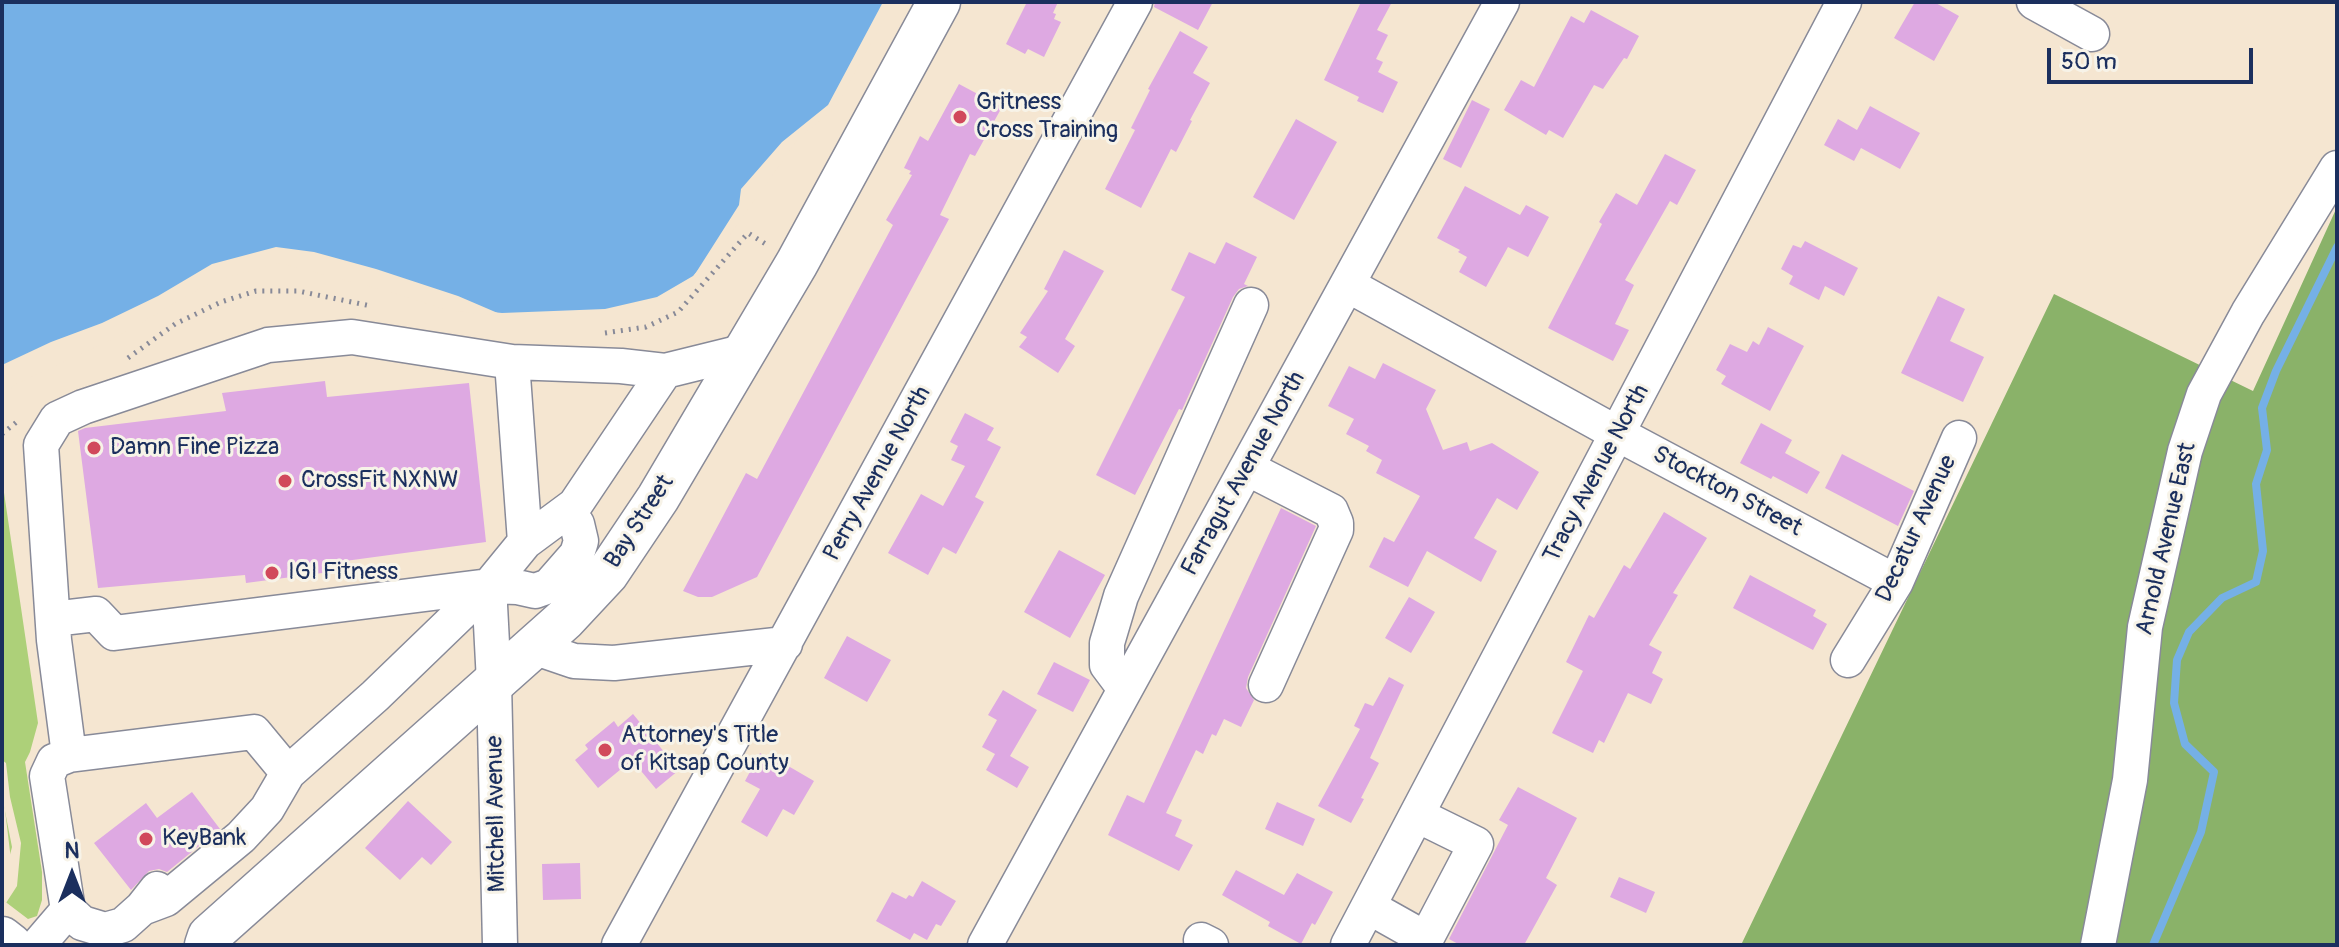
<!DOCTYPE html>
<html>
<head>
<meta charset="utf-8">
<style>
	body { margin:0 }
	#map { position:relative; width:2339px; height:947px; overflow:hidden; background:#f5e6d1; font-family:Pangolin,sans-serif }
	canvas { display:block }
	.frame { position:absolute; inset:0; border:4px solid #1b2f5e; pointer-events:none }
	.north { position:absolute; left:32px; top:835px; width:80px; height:80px; -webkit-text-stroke:6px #f7f3e8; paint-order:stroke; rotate:0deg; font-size:22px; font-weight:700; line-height:32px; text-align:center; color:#1b2f5e }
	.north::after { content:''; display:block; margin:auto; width:28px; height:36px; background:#1b2f5e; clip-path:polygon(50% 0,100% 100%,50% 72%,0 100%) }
	.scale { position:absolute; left:2047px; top:48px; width:206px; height:36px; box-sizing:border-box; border:4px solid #1b2f5e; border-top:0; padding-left:10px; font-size:24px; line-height:28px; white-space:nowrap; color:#1b2f5e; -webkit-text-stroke:6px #f7f3e8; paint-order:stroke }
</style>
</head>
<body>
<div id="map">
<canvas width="2339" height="947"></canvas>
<div class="frame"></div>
<div class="north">N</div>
<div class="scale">50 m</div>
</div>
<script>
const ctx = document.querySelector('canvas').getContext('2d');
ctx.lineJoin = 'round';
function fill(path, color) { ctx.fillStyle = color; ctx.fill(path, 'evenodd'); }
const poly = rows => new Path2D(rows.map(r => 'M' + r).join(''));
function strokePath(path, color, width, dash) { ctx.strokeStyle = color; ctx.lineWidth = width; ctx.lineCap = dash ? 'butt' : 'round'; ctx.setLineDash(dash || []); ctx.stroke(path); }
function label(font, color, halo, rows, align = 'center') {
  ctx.font = font + ' Pangolin,sans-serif'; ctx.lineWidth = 6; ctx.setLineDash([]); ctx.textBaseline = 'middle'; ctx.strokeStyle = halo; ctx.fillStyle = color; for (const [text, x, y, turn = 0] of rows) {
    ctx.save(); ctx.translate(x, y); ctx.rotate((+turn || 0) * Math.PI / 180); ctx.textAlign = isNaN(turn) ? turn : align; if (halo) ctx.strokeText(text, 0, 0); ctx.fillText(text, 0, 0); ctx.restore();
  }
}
fill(poly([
	[2,479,38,723,30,752,25,762,42,872,42,900,37,916,28,919,3,900,14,885,2,785]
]), '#add079');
fill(poly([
	[2337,207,2337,945,1741,945,2054,294,2253,391]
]), '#8ab269');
fill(poly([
	[2,2,890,2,832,106,795,136,711,255,693,276,657,297,605,309,502,313,452,308,279,259,211,277,14,380,2,392]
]), '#75b0e6');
fill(poly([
	[883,2,894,2,835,108,798,139,714,257,696,279,690,282,739,205,741,189,782,142,828,105],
	[276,247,314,252,376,269,458,296,507,317,447,310,387,291,279,263,213,281,113,339,16,384,2,396,2,365,51,342,102,323,158,296,212,264],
	[2,760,6,763,10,797,21,843,17,886,6,903,2,898,2,886,12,847,2,796]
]), '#f5e6d1');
strokePath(poly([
	[2153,945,2201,832,2214,772,2185,744,2174,703,2177,660,2189,632,2222,598,2256,582,2263,551,2256,484,2267,450,2262,408,2276,371,2337,247]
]), '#75b0e6', 8);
fill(poly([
	[1027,2,1058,2,1053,13,1056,14,1054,19,1061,22,1044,57,1028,49,1025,54,1006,44],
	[1155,2,1213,2,1198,30,1154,7],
	[1361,2,1392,2,1377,30,1388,35,1376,59,1383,62,1378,72,1398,82,1383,113,1357,101,1359,97,1324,80],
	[1915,2,1934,2,1959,16,1934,61,1894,38],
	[1591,10,1639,36,1627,59,1624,58,1603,89,1594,85,1563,138,1549,130,1546,135,1504,110,1521,80,1534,87,1571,16,1584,23],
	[1180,31,1208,47,1193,73,1210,83,1190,120,1192,121,1176,152,1171,149,1141,208,1105,189,1135,130,1131,128,1150,90,1148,89],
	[959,84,1002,107,975,156,970,154,940,215,949,219,757,577,712,597,698,597,683,591,746,473,757,479,893,225,886,220,912,175,909,174,911,171,904,168,920,136,928,141],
	[1472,100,1490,109,1461,168,1443,159],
	[1870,106,1920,133,1900,169,1861,148,1854,161,1824,145,1838,119,1857,130],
	[1296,119,1337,142,1294,220,1253,197],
	[1665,154,1696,170,1677,205,1670,201,1625,280,1634,285,1615,324,1629,330,1613,361,1548,328,1602,224,1599,222,1616,193,1637,205],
	[1465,186,1520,215,1526,205,1549,217,1528,257,1508,247,1486,287,1459,272,1467,257,1458,252,1460,250,1437,238],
	[1805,241,1858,268,1844,296,1825,286,1819,300,1789,284,1793,276,1781,269,1793,245,1801,248],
	[1226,242,1257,257,1244,284,1248,286,1239,289,1233,297,1182,410,1179,409,1135,495,1096,475,1185,297,1171,290,1189,252,1215,264],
	[1064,250,1104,271,1065,339,1075,346,1058,373,1019,347,1027,337,1020,333,1048,291,1044,289],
	[1938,296,1965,309,1950,341,1984,357,1963,402,1901,373],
	[1768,327,1804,346,1770,411,1721,384,1726,376,1716,370,1730,344,1747,352,1753,341,1759,345],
	[1383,363,1436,390,1426,409,1443,450,1467,442,1470,451,1492,443,1539,472,1517,510,1497,498,1474,538,1497,551,1481,582,1427,551,1408,587,1369,567,1384,537,1394,542,1420,496,1376,473,1382,460,1366,451,1369,446,1346,434,1354,419,1328,406,1349,366,1375,379],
	[325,381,327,397,469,383,486,542,345,561,345,570,246,583,245,575,98,588,78,431,85,428,226,411,222,393],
	[965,413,994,428,987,440,1001,447,975,497,984,502,956,554,943,547,928,575,888,553,921,494,943,506,965,466,951,460,958,446,950,442],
	[1761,423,1792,440,1785,453,1820,472,1807,494,1773,476,1771,479,1740,463],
	[1842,454,1914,491,1898,526,1825,488],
	[1281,508,1316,526,1248,677,1246,688,1254,700,1241,727,1224,719,1216,736,1212,734,1203,754,1196,750,1166,813,1182,820,1175,836,1193,845,1179,871,1108,835,1127,795,1144,803],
	[1664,512,1707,538,1673,593,1678,595,1649,645,1662,652,1652,673,1663,679,1651,704,1628,693,1604,743,1599,740,1593,753,1552,733,1583,671,1566,662,1589,615,1594,618,1624,565,1630,569],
	[1059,550,1105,575,1070,638,1024,612],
	[1750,575,1816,610,1813,616,1827,624,1813,650,1733,608],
	[1409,597,1435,612,1411,653,1385,638],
	[847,636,891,660,867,702,824,678],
	[1054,662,1090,680,1073,712,1037,694],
	[1389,677,1404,685,1370,758,1379,763,1361,798,1364,799,1351,823,1318,806,1360,729,1354,726,1365,703,1373,706],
	[1003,690,1037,710,1010,756,1029,767,1017,788,986,770,995,754,982,747,997,720,988,715],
	[633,714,679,770,656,789,632,760,598,788,575,760,588,749,585,745,614,721,618,727],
	[760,753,770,759,771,756,814,781,794,815,783,809,767,837,741,822,760,789,745,781],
	[1518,787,1577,818,1546,878,1557,885,1524,945,1460,945,1449,939,1508,825,1499,820],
	[192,792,220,829,167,872,159,869,149,871,131,890,94,843,146,803,157,818],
	[408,801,452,842,431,865,422,857,400,880,365,848],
	[1277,802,1315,819,1303,846,1265,829],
	[580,863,581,899,543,900,542,864],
	[1236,870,1284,895,1297,873,1333,892,1315,925,1312,923,1301,944,1268,926,1270,922,1222,895],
	[1619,877,1655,892,1646,913,1610,897],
	[922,881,956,901,941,926,936,924,927,940,914,933,910,940,876,921,892,892,906,899,909,895,913,897]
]), '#dea9e2');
const minor = poly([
	[2034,2,2092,34],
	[1348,285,1618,434,1896,582],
	[512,362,525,542,575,505,665,371,746,351],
	[1247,468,1331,511,1336,523,1336,530,1266,685],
	[53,619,96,614,114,633,489,586],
	[533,647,574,661,614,663,785,644],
	[1848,660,1896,582,1959,438],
	[1125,689,1107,665,1107,643,1121,596,1251,305],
	[69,755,54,761,47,776,68,910,82,923,105,930,123,925,142,908,157,889],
	[288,773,375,696,489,586,517,587,535,591,549,586,577,554,581,541,577,524],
	[1369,907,1426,939,1476,844,1417,815],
	[142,908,166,899,241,837,267,809,288,773,254,732,69,755,54,640,41,445,57,419,83,407,268,345,352,337,512,362,621,366,665,371],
	[1201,940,1211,945],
	[38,945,68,910],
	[500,945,494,682,489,586,525,542],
	[619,945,1135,2],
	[985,945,1502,2],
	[1348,945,1844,2],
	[2098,945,2130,780,2145,627,2185,451,2204,394,2248,313,2337,168]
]);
const major = poly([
	[2,938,11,945],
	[206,945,209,936,565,619,607,574,658,498,797,263,939,2]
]);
strokePath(minor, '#888a98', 37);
strokePath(major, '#888a98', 45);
strokePath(poly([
	[605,333,646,327,678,312,748,233,769,246],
	[128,358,175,324,221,302,256,291,298,291,371,306],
	[2,434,19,420]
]), '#888a98', 5, [2, 6]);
strokePath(minor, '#fff', 34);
strokePath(major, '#fff', 42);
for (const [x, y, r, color] of [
	[960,117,8,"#d1495b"],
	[94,448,8,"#d1495b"],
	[285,481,8,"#d1495b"],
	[272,573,8,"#d1495b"],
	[605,750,8,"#d1495b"],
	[146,839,8,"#d1495b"]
]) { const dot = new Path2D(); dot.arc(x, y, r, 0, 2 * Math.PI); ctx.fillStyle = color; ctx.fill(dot); strokePath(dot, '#f7f3e8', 3); }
label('24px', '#1b2f5e', '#f7f3e8', [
	["Gritness",976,103],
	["Cross Training",976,131],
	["Damn Fine Pizza",110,448],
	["CrossFit NXNW",301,481],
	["IGI Fitness",288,573],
	["Attorney's Title",621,736],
	["of Kitsap County",621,764],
	["KeyBank",162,839]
], 'left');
label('24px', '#1b2f5e', '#f7f3e8', [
	["Perry Avenue North",878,474,-61],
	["Farragut Avenue North",1244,474,-61],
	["Tracy Avenue North",1597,474,-62],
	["Stockton Street",1727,492,28],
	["Bay Street",640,522,-57],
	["Decatur Avenue",1917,529,-65],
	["Arnold Avenue East",2167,539,-77],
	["Mitchell Avenue",497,814,-91]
]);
</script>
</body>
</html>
